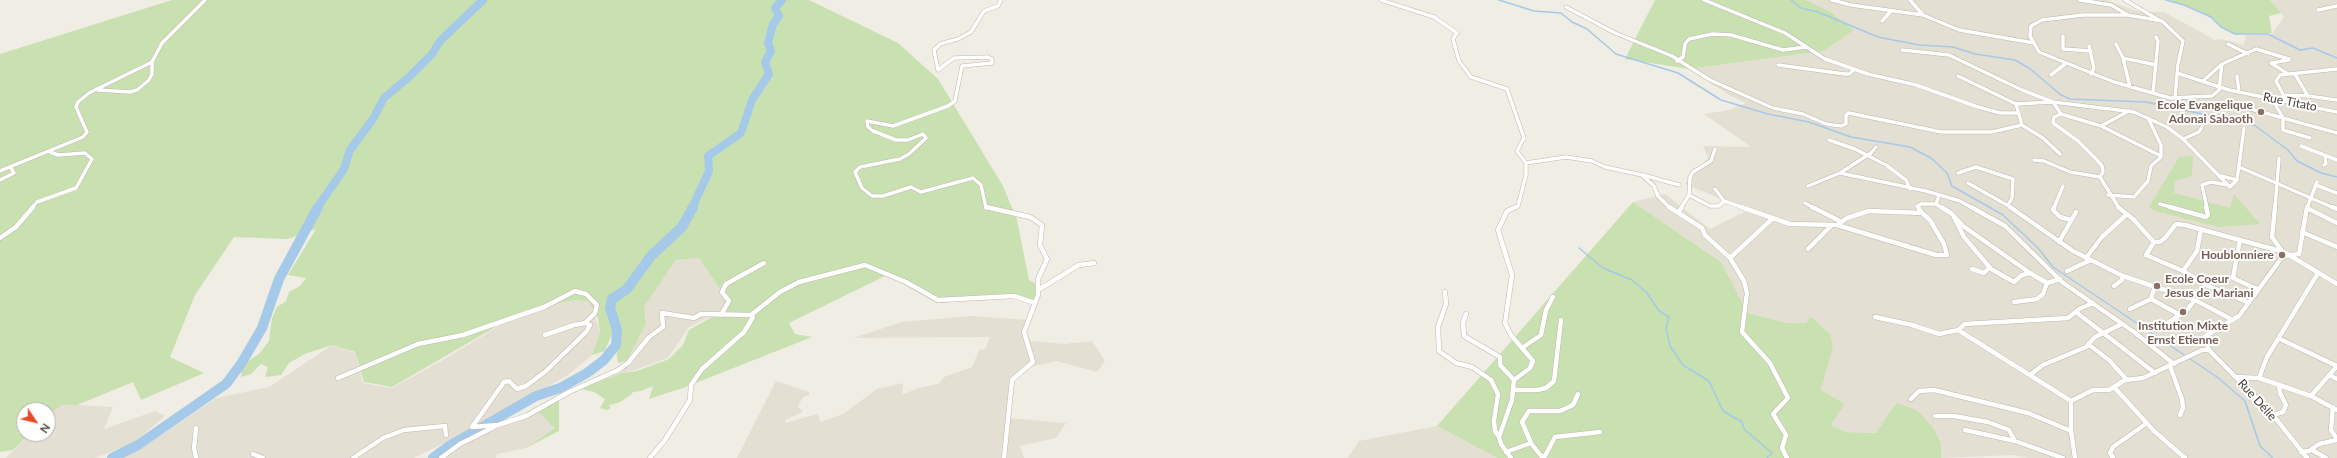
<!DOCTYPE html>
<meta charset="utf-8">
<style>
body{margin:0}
#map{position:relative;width:2337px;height:458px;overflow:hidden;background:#f0ede4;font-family:Lato,sans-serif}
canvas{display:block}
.north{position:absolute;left:16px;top:402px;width:40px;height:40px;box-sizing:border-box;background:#fff;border:1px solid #b3b1ae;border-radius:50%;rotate:125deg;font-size:11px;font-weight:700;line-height:16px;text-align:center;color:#423d35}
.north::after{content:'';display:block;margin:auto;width:14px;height:18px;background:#e54c26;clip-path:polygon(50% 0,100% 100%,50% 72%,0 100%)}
</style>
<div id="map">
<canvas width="2337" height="458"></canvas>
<div class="north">N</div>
</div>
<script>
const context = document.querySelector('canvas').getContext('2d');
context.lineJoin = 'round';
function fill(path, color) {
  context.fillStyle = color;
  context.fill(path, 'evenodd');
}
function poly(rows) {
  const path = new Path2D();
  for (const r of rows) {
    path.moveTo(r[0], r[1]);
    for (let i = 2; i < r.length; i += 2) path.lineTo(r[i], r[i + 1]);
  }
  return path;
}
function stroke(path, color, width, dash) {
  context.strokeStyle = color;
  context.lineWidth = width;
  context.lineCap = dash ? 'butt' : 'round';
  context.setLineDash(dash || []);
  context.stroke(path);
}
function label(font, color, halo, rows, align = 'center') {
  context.font = font + ' Lato,sans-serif';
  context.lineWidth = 4;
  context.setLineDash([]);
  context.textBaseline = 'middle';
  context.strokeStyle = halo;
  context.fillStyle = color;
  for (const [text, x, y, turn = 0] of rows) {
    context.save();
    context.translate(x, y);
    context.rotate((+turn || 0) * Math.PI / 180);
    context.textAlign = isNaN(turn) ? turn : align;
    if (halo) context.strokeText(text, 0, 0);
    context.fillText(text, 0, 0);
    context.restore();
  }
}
fill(poly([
 [1806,0,2107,0,2139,12,2164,12,2215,40,2222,39,2244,45,2246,35,2272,34,2284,17,2270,0,2337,0,2337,458,2028,458,2013,455,1941,458,1941,443,1890,411,1876,433,1846,432,1831,425,1845,404,1821,390,1833,348,1806,323,1787,323,1748,313,1721,262,1633,202,1665,194,1710,229,1748,210,1685,184,1708,158,1703,146,1751,147,1704,114,1730,110,1746,103,1729,95,1689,69,1824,51,1854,30,1829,11],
 [699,258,719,288,726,309,689,327,668,358,635,370,621,373,646,324,644,307,676,260],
 [576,300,590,302,600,332,592,355,568,375,480,425,414,458,119,458,142,448,216,398,269,387,332,345,355,353,363,383,392,388,443,360,525,310],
 [971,316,1030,320,1026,331,1031,341,1065,344,1092,341,1105,361,1097,372,1057,361,1020,369,1011,386,1008,418,1066,423,1056,438,1020,446,1024,458,737,458,776,381,809,392,809,395,803,397,798,406,803,412,785,420,786,423,817,414,821,422,843,414,877,389,903,383,902,395,918,388,938,384,944,377,972,367,979,350,985,349,990,337,853,338,902,322],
 [61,404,113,407,104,429,155,411,165,416,133,443,95,458,6,458,30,434,48,434,48,417],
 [536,409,554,427,526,448,497,454,496,458,446,458,461,446],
 [1437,426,1497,458,1348,458,1359,441]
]), '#e4dfd3');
fill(poly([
 [172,0,809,0,898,43,938,79,1003,186,1017,220,1029,280,1035,283,1038,300,1011,297,937,303,887,275,789,323,795,334,812,337,683,388,649,399,653,386,641,391,633,392,631,395,618,403,609,405,611,408,607,410,600,408,605,399,594,392,581,389,621,373,637,371,669,359,683,345,689,330,726,309,719,288,699,258,676,260,644,307,646,324,627,361,618,363,613,331,605,351,592,355,600,332,598,319,589,302,576,300,525,310,392,387,364,382,355,352,332,345,305,354,289,363,281,375,265,377,268,367,261,364,251,374,241,377,242,368,248,361,259,354,269,341,272,318,277,307,286,301,289,292,300,286,306,278,288,275,316,229,288,239,234,237,195,295,170,357,204,373,141,400,133,382,77,405,61,405,48,417,48,410,24,410,24,434,30,434,13,450,0,452,0,54],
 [1655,0,1806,0,1829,11,1854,30,1824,51,1689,69,1625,59],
 [2166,0,2270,0,2281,13,2269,16,2272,33,2235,34,2221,27,2214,19,2192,8],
 [2193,156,2192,176,2175,181,2174,193,2230,208,2234,194,2260,224,2218,227,2155,211,2149,207,2179,157],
 [1633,202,1721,262,1748,313,1787,323,1806,323,1811,317,1830,334,1833,348,1821,390,1845,404,1831,425,1846,432,1876,433,1890,411,1897,403,1918,411,1933,428,1941,443,1941,458,1497,458,1437,426],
 [559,398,559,431,526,448,554,428,536,409]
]), '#c9e1b0');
stroke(poly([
 [1499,0,1534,11,1561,13,1572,22,1587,29,1616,54,1678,73,1721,100,1768,114,1809,122,1851,137,1910,147,1931,158,1947,173,1952,186,2003,215,2038,248,2053,267,2217,377,2245,401,2260,446,2273,458],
 [1791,0,1801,8,1818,12,1878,37,1919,45,1953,47,1975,54,2015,60,2029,68,2061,95,2070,99,2146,102,2254,125,2288,150,2297,161,2321,173,2337,177],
 [2166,0,2184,5,2211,17,2221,27,2235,34,2268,34,2300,50,2313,48,2337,58],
 [1579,248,1603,268,1632,280,1647,293,1659,311,1669,317,1666,328,1670,346,1683,365,1709,381,1723,411,1742,422,1744,429,1772,453,1767,458]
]), '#a5c9e8', 1.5);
stroke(poly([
 [317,208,344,169,350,150,373,119,384,98,409,77,432,54,440,41,483,0],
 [692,208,709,171,708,156,741,133,752,100,769,74,765,62,771,51,768,43,773,24,779,16,775,8,782,0]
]), '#a5c9e8', 8);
stroke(poly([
 [112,458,138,445,226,384,241,364,262,328,279,279,318,207],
 [433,458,449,446,536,396,560,388,587,373,604,360,616,345,617,330,610,308,612,299,627,289,651,256,682,227,693,207]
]), '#a5c9e8', 10);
const streetFar1 = poly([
 [1381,0,1434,17,1457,33,1453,39,1459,61,1471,77,1507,89,1524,138,1517,151,1526,163,1526,175,1518,206,1514,208],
 [1704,0,1785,33,1825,59,1868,74,1916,85,1978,107,2000,113,2018,113],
 [1832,0,1851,5,1923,15,1959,30,2034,43],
 [1910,0,1923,15],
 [2080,0,2111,5,2128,15],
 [2125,0,2159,20],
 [1566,7,1615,33,1672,56,1710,80,1773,108,1803,114,1826,124,1841,126,1846,124,1846,115,1849,113,1941,132,1992,132,2022,125,2016,104],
 [2318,10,2337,6],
 [1882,21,1891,11],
 [2063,36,2063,49,2091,51],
 [2116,44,2123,58,2156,65],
 [2228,44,2248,54],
 [2089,46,2094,68,2091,74],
 [1902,50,1949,55,2022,90,2053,102,2134,112,2167,127,2183,139,2230,187,2237,180,2244,128],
 [2123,58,2130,87],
 [1677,61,1683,57,1685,44,1689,39,1712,34,1731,35,1783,50,1806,47],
 [1778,65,1845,74,1849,74,1855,69],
 [2177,73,2229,90,2337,112],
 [2288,74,2271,63,2289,60],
 [2295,74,2308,96,2337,100],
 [2051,75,2065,64],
 [1958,76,2016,104,2053,102],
 [2237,76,2239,92],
 [2203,81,2222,64],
 [98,90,130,92,137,90,149,80,152,74,152,62],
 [2153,93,2158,41,2156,37],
 [2283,95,2308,96],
 [2175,97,2178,64,2183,41,2162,21,2128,15,2083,15,2042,20,2031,26,2030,36,2039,52,2114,82,2170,98,2212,96,2219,90,2222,64,2256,49,2289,59],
 [2271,97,2283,118,2283,130,2310,138],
 [2286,100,2276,81,2280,75,2337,69],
 [2053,102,2061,114,2101,126,2161,156],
 [2240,106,2337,133],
 [2061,114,2054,117,2053,123,2078,141,2096,159,2102,166,2103,172,2100,177],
 [2022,125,2043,138,2060,154],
 [2101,126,2129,111],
 [2183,139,2199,132,2203,125],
 [1829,140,1855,149,1886,165,1906,180,1910,189],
 [2301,146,2337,160],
 [2034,160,2044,161,2070,172,2100,177],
 [1526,163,1566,157,1592,161,1605,167,1642,175,1654,186,1658,196,1670,208],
 [2324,165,2326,164,2325,156],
 [2239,167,2334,208],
 [0,171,83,137,87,132,76,107,78,102,89,93,152,62,162,43,205,0],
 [1840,173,1871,153,1876,147],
 [1958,173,1976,167,2013,179,2012,198,2008,205],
 [1643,175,1679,185],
 [2221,176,2237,180],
 [2100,177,2119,208],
 [0,180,14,173,11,168],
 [1968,183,2012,208],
 [2316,185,2337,193],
 [1808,186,1840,173,1926,191,1960,201,1972,208],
 [1715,189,1724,201,1744,208],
 [1689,195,1710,206,1719,206,1724,201],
 [1939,195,1936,204,1942,208],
 [2108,195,2134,197,2148,181,2151,166,2161,157,2161,145,2148,118],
 [1805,203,1814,208],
 [2160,204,2174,208],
 [32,208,37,202,76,188,92,159,85,153,58,155,50,152],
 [986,208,981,185,973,178,921,192,911,187,883,196,872,196,862,188,855,172,860,167,900,159,909,154,926,138,923,134,908,140,896,140,873,131,868,127,867,121,893,126,948,106,955,101,962,66,992,63,992,59,988,57,954,58,938,70,934,50,940,44,958,39,971,32,984,11,998,6,1001,0],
 [1681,208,1689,195,1690,177,1693,172,1711,161,1715,149],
 [1918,208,1917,206,1921,204,1936,204],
 [2054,208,2063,186],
 [2207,208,2202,185,2211,182,2228,185],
 [2275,208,2279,158],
 [2307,208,2317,182]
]);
const street = poly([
 [986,207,1030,217,1042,225,1040,245,1047,259,1038,279,1038,295,1024,332,1033,362,1012,380,1004,458],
 [1669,207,1702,228,1705,235,1730,258,1744,281,1747,293,1742,332,1770,363,1788,398,1773,414,1786,435,1782,448,1787,458],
 [1741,207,1790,224,1837,225,1847,218,1869,211,1922,213,1918,207],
 [1812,207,1842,222],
 [1941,207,1952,214,1963,226,2030,273,2047,283,2060,279],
 [1971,207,2005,226,2062,282,2134,332,2174,364],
 [2010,207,2073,251,2123,276,2195,300,2231,319],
 [2054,207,2053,210,2060,217,2071,220],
 [2118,207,2133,219,2154,242,2146,255,2183,271],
 [2170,207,2206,217,2208,215,2206,207],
 [2275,207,2272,237,2282,251],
 [2332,207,2337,209],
 [2307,208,2337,223],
 [1678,213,1682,207],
 [1954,217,1964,237,1991,269,2014,282,2022,275,2030,273],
 [1837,225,1936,255,1947,255,1944,244,1930,220,1922,213],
 [2201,229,2197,251,2183,271,2206,285,2247,302],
 [2302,232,2337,247],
 [0,238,16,227,33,207],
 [2240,240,2233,278,2257,289],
 [2059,242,2076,212],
 [2154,242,2160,242,2165,238,2176,224,2185,225,2284,252,2337,284],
 [1808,249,1832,225],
 [1730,258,1772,219],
 [2086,258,2102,237,2127,214],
 [1972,269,1984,273,1989,268],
 [2067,271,2091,260],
 [2114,286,2122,280,2123,276],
 [1038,290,1079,265,1094,263],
 [1445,292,1446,304,1438,327,1439,351,1456,363,1472,367,1491,380,1498,394,1494,421,1495,431,1499,437],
 [2151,299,2180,315],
 [2014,302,2037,299,2043,294,2047,283],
 [2130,309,2151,299,2155,286],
 [2076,312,2155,373],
 [1466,314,1463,323,1464,336,1500,357,1500,365,1514,380],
 [721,315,729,301,722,292,726,284,764,263],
 [751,315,780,292,799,282,865,265,906,282,938,300,1014,296,1035,303],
 [1875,317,1912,325,1939,334,1958,330,1965,324,2068,318,2079,309,2093,303],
 [2160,328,2186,311,2195,300],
 [1958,330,2071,401],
 [2280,339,2337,366],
 [2088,344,2109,360,2127,380],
 [1522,348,1541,335,1546,310,1553,297],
 [2209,350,2204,337,2239,316,2283,256,2299,254,2307,207],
 [2170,366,2182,399,2183,408,2180,415],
 [2030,375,2043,365,2086,347,2095,337,2122,324],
 [2329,375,2337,379],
 [2236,377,2259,378,2267,357,2318,273],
 [338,378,418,344,463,335,544,307,575,291,586,294,597,305,595,313,585,323],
 [2259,378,2311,396,2337,410],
 [2114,387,2154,431,2185,458],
 [1513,390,1537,390,1546,388,1554,381,1561,320],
 [2311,396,2337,366],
 [1911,399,1919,391,1934,390,2028,413,2071,431],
 [2071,401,2093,390,2109,390,2125,380,2143,378,2202,350,2209,350,2273,415,2307,458],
 [2071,401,2071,431,2075,458],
 [2333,407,2331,430,2337,439],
 [2273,415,2283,412,2286,405,2280,393,2279,385],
 [1935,416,1954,416,1988,422,2009,430,2015,441],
 [472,427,498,425,526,416,569,392,618,370,628,363,649,337,663,327,662,313,694,318,701,314,751,315],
 [472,427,504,382,509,381,517,389,526,386,546,371,586,332,590,325,585,323,574,325,545,335],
 [196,428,194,448,196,458],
 [1965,430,2015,441,2063,458],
 [1531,443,1541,456,1545,456,1555,437,1600,432],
 [2312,450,2326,458],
 [1506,452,1531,443,1522,422,1529,411,1560,411,1573,405,1578,394],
 [2301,452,2309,451,2319,444,2337,440],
 [253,454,263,458],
 [353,458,383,438,404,430,445,426,446,435],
 [441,458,460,444,496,426],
 [650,458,665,440,690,400,691,385,702,369,744,332,753,317,751,315],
 [1511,458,1501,444,1499,437,1512,400,1514,380,1530,368,1533,361,1511,335,1505,323,1512,275,1498,230,1507,211,1516,207],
 [2113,458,2110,453,2113,447,2147,423]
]);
stroke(streetFar1, '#beb8ab', 4.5);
stroke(street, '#beb8ab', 5.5);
stroke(streetFar1, '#fff', 3.5);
stroke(street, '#fff', 4.5);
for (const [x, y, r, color] of [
 [2261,112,4,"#8d6e63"],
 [2282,255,4,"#8d6e63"],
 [2157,286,4,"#8d6e63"],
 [2183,312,4,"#8d6e63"]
]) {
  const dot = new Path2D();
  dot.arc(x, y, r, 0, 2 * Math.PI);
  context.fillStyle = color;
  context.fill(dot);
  stroke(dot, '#fff', 1.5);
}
label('12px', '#423d35', '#fff', [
 ["Rue Titato",2290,102,11],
 ["Rue Délie",2257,400,48]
]);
label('bold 12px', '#785e54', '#fff', [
 ["Ecole Evangelique",2253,105],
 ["Adonai Sabaoth",2253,119],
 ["Houblonniere",2274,255],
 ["Ecole Coeur",2165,279,"left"],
 ["Jesus de Mariani",2165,293,"left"],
 ["Institution Mixte",2183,326,"center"],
 ["Ernst Etienne",2183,340,"center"]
], 'right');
</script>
